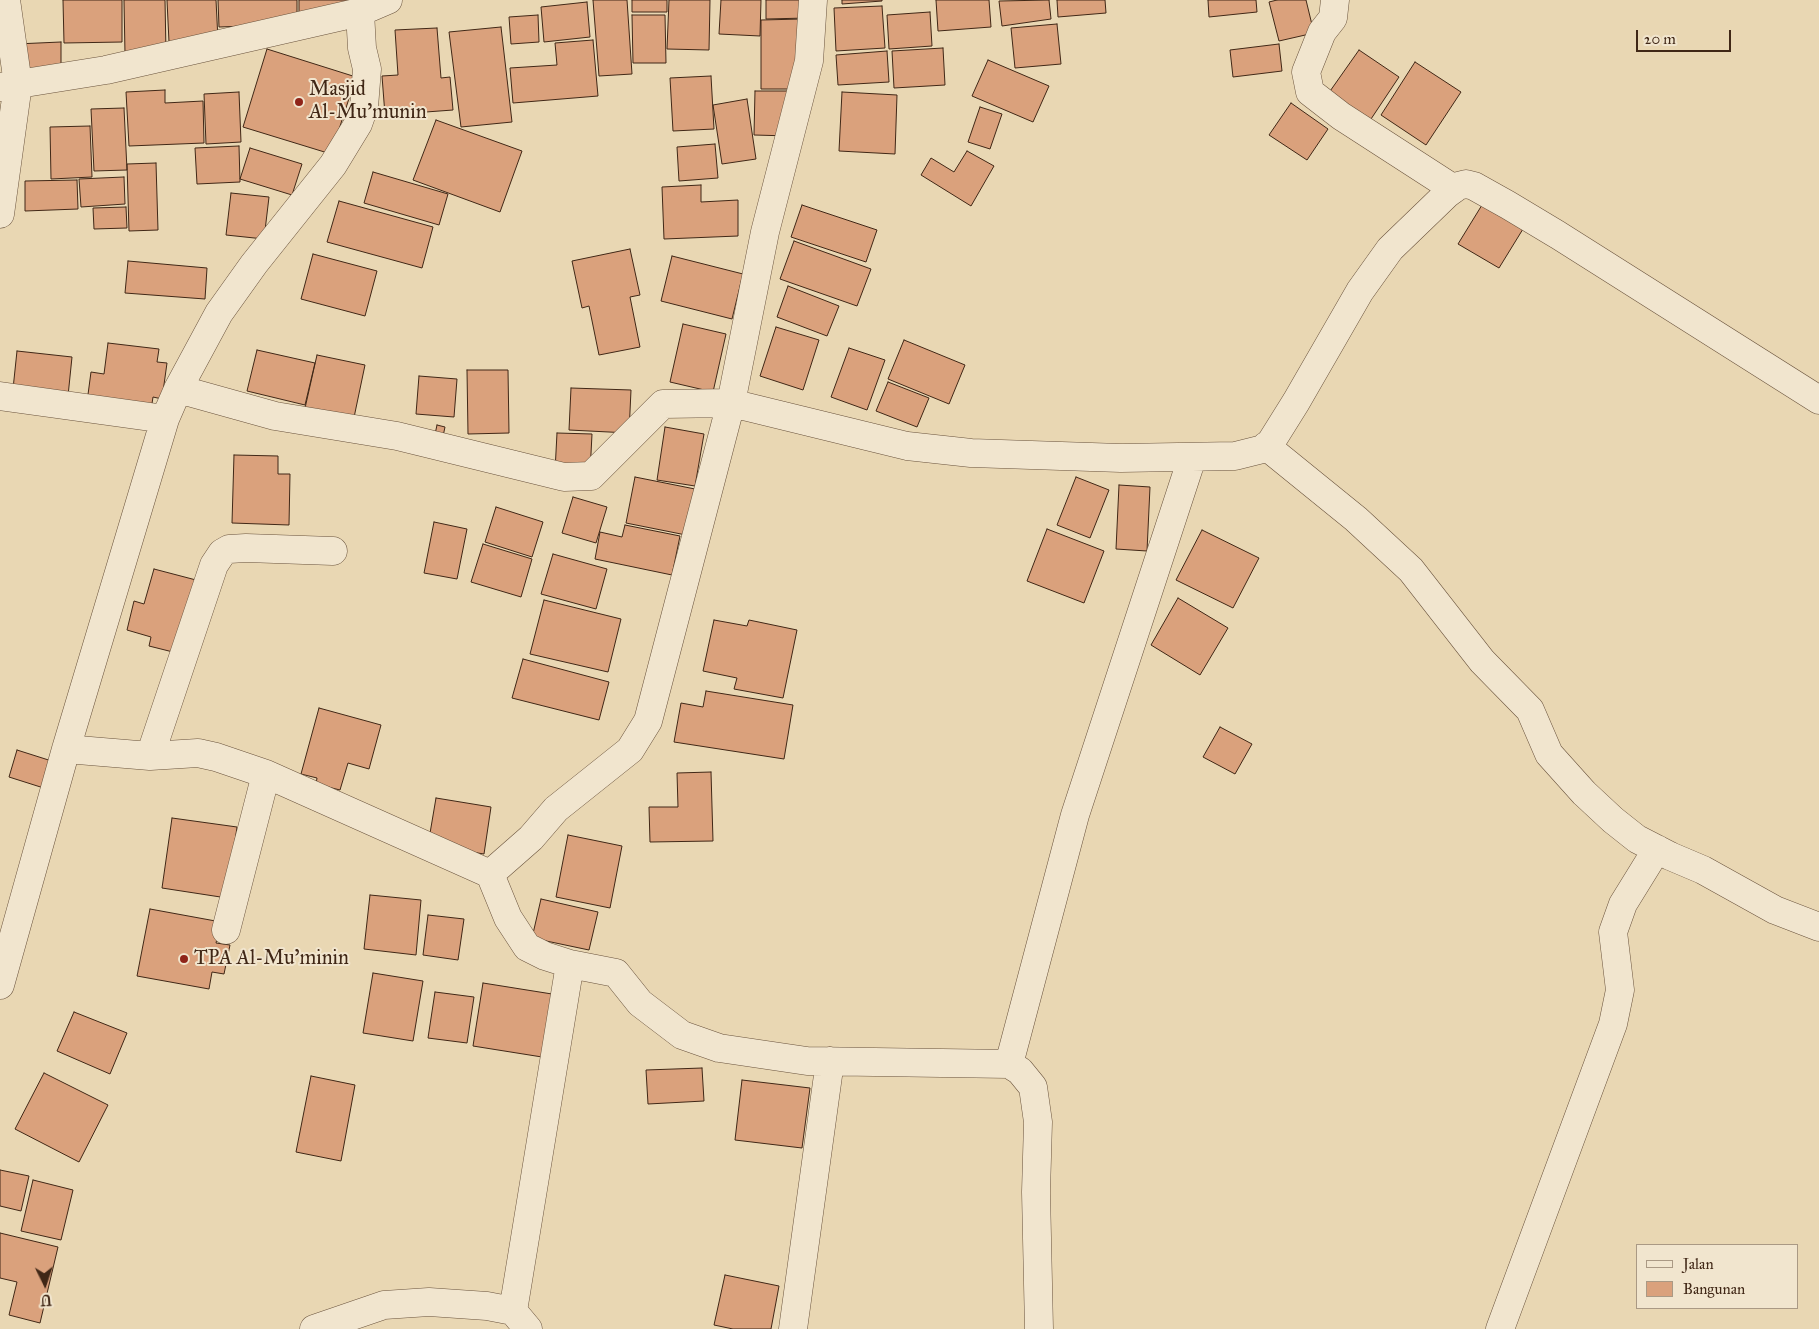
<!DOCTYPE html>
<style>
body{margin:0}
#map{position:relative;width:1819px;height:1329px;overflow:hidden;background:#e9d7b3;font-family:"IM FELL Great Primer",serif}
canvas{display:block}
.legend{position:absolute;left:1636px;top:1244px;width:162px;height:65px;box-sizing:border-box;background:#f1e5ce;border:1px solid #aa9984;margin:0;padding:6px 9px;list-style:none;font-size:15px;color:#402716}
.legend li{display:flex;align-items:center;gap:10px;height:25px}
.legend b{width:25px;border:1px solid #aa9984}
.north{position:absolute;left:20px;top:1259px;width:50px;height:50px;-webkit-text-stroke:4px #f1e5ce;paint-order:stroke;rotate:176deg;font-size:14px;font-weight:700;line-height:20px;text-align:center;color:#402716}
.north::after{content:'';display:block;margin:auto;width:18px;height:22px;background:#402716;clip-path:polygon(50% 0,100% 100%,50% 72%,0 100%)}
.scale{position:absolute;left:1636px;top:30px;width:95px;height:22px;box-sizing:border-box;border:2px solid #402716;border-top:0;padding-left:6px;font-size:15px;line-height:18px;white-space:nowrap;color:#402716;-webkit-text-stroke:4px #f1e5ce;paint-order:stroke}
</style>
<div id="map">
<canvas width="1819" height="1329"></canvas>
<ul class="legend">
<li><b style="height:6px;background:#f1e5ce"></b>Jalan</li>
<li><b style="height:14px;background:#daa17c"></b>Bangunan</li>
</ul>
<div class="north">U</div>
<div class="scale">20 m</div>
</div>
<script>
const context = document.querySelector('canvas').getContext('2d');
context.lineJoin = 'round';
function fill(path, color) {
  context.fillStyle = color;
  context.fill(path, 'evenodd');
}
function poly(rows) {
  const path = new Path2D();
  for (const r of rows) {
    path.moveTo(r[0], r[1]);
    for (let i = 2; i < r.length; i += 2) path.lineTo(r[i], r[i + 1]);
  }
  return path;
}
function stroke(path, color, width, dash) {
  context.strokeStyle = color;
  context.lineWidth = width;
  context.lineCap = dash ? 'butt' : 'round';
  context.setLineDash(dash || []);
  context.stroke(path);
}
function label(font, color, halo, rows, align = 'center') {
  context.font = font + ' "IM FELL Great Primer",serif';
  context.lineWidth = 4;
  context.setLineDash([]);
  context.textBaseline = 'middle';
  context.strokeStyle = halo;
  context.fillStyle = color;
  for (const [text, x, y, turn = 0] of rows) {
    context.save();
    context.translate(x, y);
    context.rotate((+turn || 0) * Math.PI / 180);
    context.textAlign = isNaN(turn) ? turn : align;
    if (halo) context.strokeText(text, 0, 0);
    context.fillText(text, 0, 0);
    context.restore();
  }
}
const building = poly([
 [63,0,122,0,122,42,64,43,63,0],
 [124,0,165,0,166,53,125,54,124,0],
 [167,0,216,0,218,40,169,42,167,0],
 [218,0,297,0,297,24,219,27,218,0],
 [299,0,354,0,299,13,299,0],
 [593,0,627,0,632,74,599,76,593,0],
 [632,0,667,0,667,12,632,12,632,0],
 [669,0,710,0,709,50,667,49,669,0],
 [721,0,761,0,760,36,719,34,721,0],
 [766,0,807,0,807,18,766,19,766,0],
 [842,0,882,0,882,1,842,4,842,0],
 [936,0,989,0,991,27,938,31,936,0],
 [1049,0,1051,19,1002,26,999,1,1049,0],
 [1057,0,1105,0,1106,13,1058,17,1057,0],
 [1208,0,1256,0,1257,12,1209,17,1208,0],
 [1277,0,1306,0,1314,33,1279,41,1269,2,1277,0],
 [587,2,590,37,544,42,541,7,587,2],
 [882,6,885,48,836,51,834,8,882,6],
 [930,12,932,46,889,49,887,15,930,12],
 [538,15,539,42,511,44,509,17,538,15],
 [632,15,665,15,666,63,633,63,632,15],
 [802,19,802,89,761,89,761,20,802,19],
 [1057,24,1061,64,1015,68,1011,28,1057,24],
 [501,27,512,122,461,127,449,32,501,27],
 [437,28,441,78,450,77,453,110,385,115,382,76,398,75,395,30,437,28],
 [593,40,598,96,513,103,510,68,557,65,555,43,593,40],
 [61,42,61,72,20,74,16,44,61,42],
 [1279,44,1282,71,1233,77,1230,50,1279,44],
 [943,48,945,85,894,88,892,51,943,48],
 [267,49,356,77,331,154,243,127,267,49],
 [1359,50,1399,77,1369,122,1328,94,1359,50],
 [887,51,889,82,838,85,836,55,887,51],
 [988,60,1049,86,1033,122,972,96,988,60],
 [1415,62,1461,92,1426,145,1381,115,1415,62],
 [711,76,714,129,673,131,670,78,711,76],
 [165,90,165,103,203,101,204,143,129,146,126,92,165,90],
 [755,91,790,91,790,136,754,135,755,91],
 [239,92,241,142,206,144,204,94,239,92],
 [842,92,897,95,895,154,839,151,842,92],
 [747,99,756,159,722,164,713,105,747,99],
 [1291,103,1328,129,1307,160,1269,135,1291,103],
 [980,107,1002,114,990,149,968,142,980,107],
 [124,108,127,170,94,171,91,109,124,108],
 [436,120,522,151,500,212,413,180,436,120],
 [90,126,92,177,51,179,50,127,90,126],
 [715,144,718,178,679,181,677,147,715,144],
 [239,146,240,182,197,184,195,148,239,146],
 [250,148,302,164,292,195,240,179,250,148],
 [967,151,994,166,971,206,921,175,931,158,954,172,967,151],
 [156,163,158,230,129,231,127,164,156,163],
 [373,172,448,194,439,225,364,203,373,172],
 [124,177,125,204,81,207,79,179,124,177],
 [77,180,78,209,25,211,25,181,77,180],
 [701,185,701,202,738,200,738,236,664,239,662,187,701,185],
 [231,193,269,197,264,239,226,235,231,193],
 [339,201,433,227,422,268,327,242,339,201],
 [802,205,877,230,866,262,791,237,802,205],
 [1482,205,1523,229,1499,268,1458,244,1482,205],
 [126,207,127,228,94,229,93,208,126,207],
 [794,241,871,269,857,306,780,279,794,241],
 [630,249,640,295,630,297,640,347,599,355,589,306,582,308,572,261,630,249],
 [313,254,377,271,365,316,301,299,313,254],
 [672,256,743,274,732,319,661,301,672,256],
 [128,261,207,268,205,299,125,293,128,261],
 [788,286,839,306,827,336,777,317,788,286],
 [683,324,726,334,713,392,670,382,683,324],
 [776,327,819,340,803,390,760,376,776,327],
 [904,340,965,365,949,404,888,379,904,340],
 [108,343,159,349,157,362,167,363,162,399,153,397,151,410,87,402,91,372,104,374,108,343],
 [849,348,885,360,867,410,831,397,849,348],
 [257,350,315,363,305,405,247,391,257,350],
 [17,351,72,357,68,396,13,389,17,351],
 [317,355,365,365,352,427,303,417,317,355],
 [467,370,508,370,509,433,468,434,467,370],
 [419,376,457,379,454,417,416,414,419,376],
 [888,382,929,398,917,427,876,411,888,382],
 [571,388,631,390,629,433,569,430,571,388],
 [437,425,445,427,442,441,434,439,437,425],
 [665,427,704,434,695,486,657,480,665,427],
 [557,433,592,434,590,473,555,471,557,433],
 [234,455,278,456,278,474,290,474,289,525,232,523,234,455],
 [635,477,695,489,686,535,626,523,635,477],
 [1076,477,1109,490,1090,538,1057,525,1076,477],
 [1119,485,1150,487,1147,551,1116,549,1119,485],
 [573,497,607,507,596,543,562,533,573,497],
 [496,507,543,522,532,557,485,542,496,507],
 [434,522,467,529,457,579,424,573,434,522],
 [625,525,680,536,672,575,595,559,600,532,622,537,625,525],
 [1047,529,1104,551,1084,603,1027,581,1047,529],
 [1202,530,1259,558,1233,608,1176,580,1202,530],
 [483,544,532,559,521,597,471,582,483,544],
 [553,554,607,569,596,609,541,594,553,554],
 [154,569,196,580,177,653,149,646,151,637,127,630,134,601,144,604,154,569],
 [1178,598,1228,628,1200,675,1151,645,1178,598],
 [544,600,621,619,608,672,530,654,544,600],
 [714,620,747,626,749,620,797,630,783,698,734,689,737,678,703,671,714,620],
 [523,659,609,682,599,720,512,698,523,659],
 [706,691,793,705,784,759,674,742,681,703,703,707,706,691],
 [319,708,381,725,369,769,348,763,340,790,316,784,317,778,301,774,319,708],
 [1220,727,1252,744,1235,774,1203,757,1220,727],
 [17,750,58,763,50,790,9,777,17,750],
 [711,772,713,841,650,842,649,807,678,807,677,773,711,772],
 [436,798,491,807,484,854,428,845,436,798],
 [172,818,237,827,227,898,162,888,172,818],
 [568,835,622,846,610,908,556,897,568,835],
 [370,895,421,900,416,955,364,949,370,895],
 [541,899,598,912,589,950,532,938,541,899],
 [150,909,221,922,216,943,230,945,224,974,212,972,209,989,137,976,150,909],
 [428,915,464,919,458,960,423,955,428,915],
 [373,973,423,981,413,1041,363,1033,373,973],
 [483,983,552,994,542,1057,473,1046,483,983],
 [435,992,474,997,467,1043,428,1038,435,992],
 [74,1012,127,1033,110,1074,57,1051,74,1012],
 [702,1068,704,1101,648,1104,646,1070,702,1068],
 [44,1073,108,1105,79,1162,15,1129,44,1073],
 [311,1076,355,1085,341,1161,296,1152,311,1076],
 [742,1080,810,1088,802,1148,735,1140,742,1080],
 [0,1170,29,1176,21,1211,0,1206,0,1170],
 [33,1180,73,1190,61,1240,21,1231,33,1180],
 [0,1233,58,1247,40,1323,9,1315,17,1282,0,1278,0,1233],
 [725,1275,779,1286,771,1329,733,1329,714,1325,725,1275]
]);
fill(building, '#daa17c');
stroke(building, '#402716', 1);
const minor = poly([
 [1335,0,1333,18,1322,32,1306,72,1310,92,1341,116,1454,189],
 [0,87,106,70,360,12,388,0],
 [0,214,18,84,6,0],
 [178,389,275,416,397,436,564,477,591,476,663,404,731,403,907,446,971,453,1121,458,1235,456,1263,449,1271,442,1296,402,1360,291,1390,249,1447,194,1458,186,1466,184,1474,186,1508,205,1558,235,1819,400],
 [0,396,165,419],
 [1266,446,1356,519,1411,570,1482,661,1530,710,1549,754,1584,793,1613,820,1637,839,1670,856,1703,870,1775,910,1819,927],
 [66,749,150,756,198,753,216,757,266,774,490,874,508,918,527,947,545,956,570,964,616,973,640,1003,682,1035,719,1048,807,1061,1009,1064,1020,1071,1033,1087,1038,1122,1036,1192,1039,1329],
 [150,756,214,565,222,553,229,549,246,548,333,551],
 [490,874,531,838,556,809,630,750,648,721,731,403,765,232,809,61,813,0],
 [226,930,266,774],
 [0,985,66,749,165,419,178,389,219,313,254,264,333,165,358,124,364,107,367,69,362,48,360,12],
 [1009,1064,1075,815,1192,458],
 [513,1311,570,964],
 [314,1329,384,1305,429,1302,487,1306,513,1311,528,1329],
 [793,1329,830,1061],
 [1500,1329,1613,1024,1620,990,1613,932,1623,904,1657,849]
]);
stroke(minor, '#6a533d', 29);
stroke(minor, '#f1e5ce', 28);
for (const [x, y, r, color] of [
 [299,102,5,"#8f2418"],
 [184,959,5,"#8f2418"]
]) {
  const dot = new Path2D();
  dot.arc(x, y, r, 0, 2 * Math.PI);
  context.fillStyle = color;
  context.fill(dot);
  stroke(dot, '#f1e5ce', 2);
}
label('20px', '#402716', '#f1e5ce', [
 ["Masjid",309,90],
 ["Al-Mu'munin",309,113],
 ["TPA Al-Mu'minin",194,959]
], 'left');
</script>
